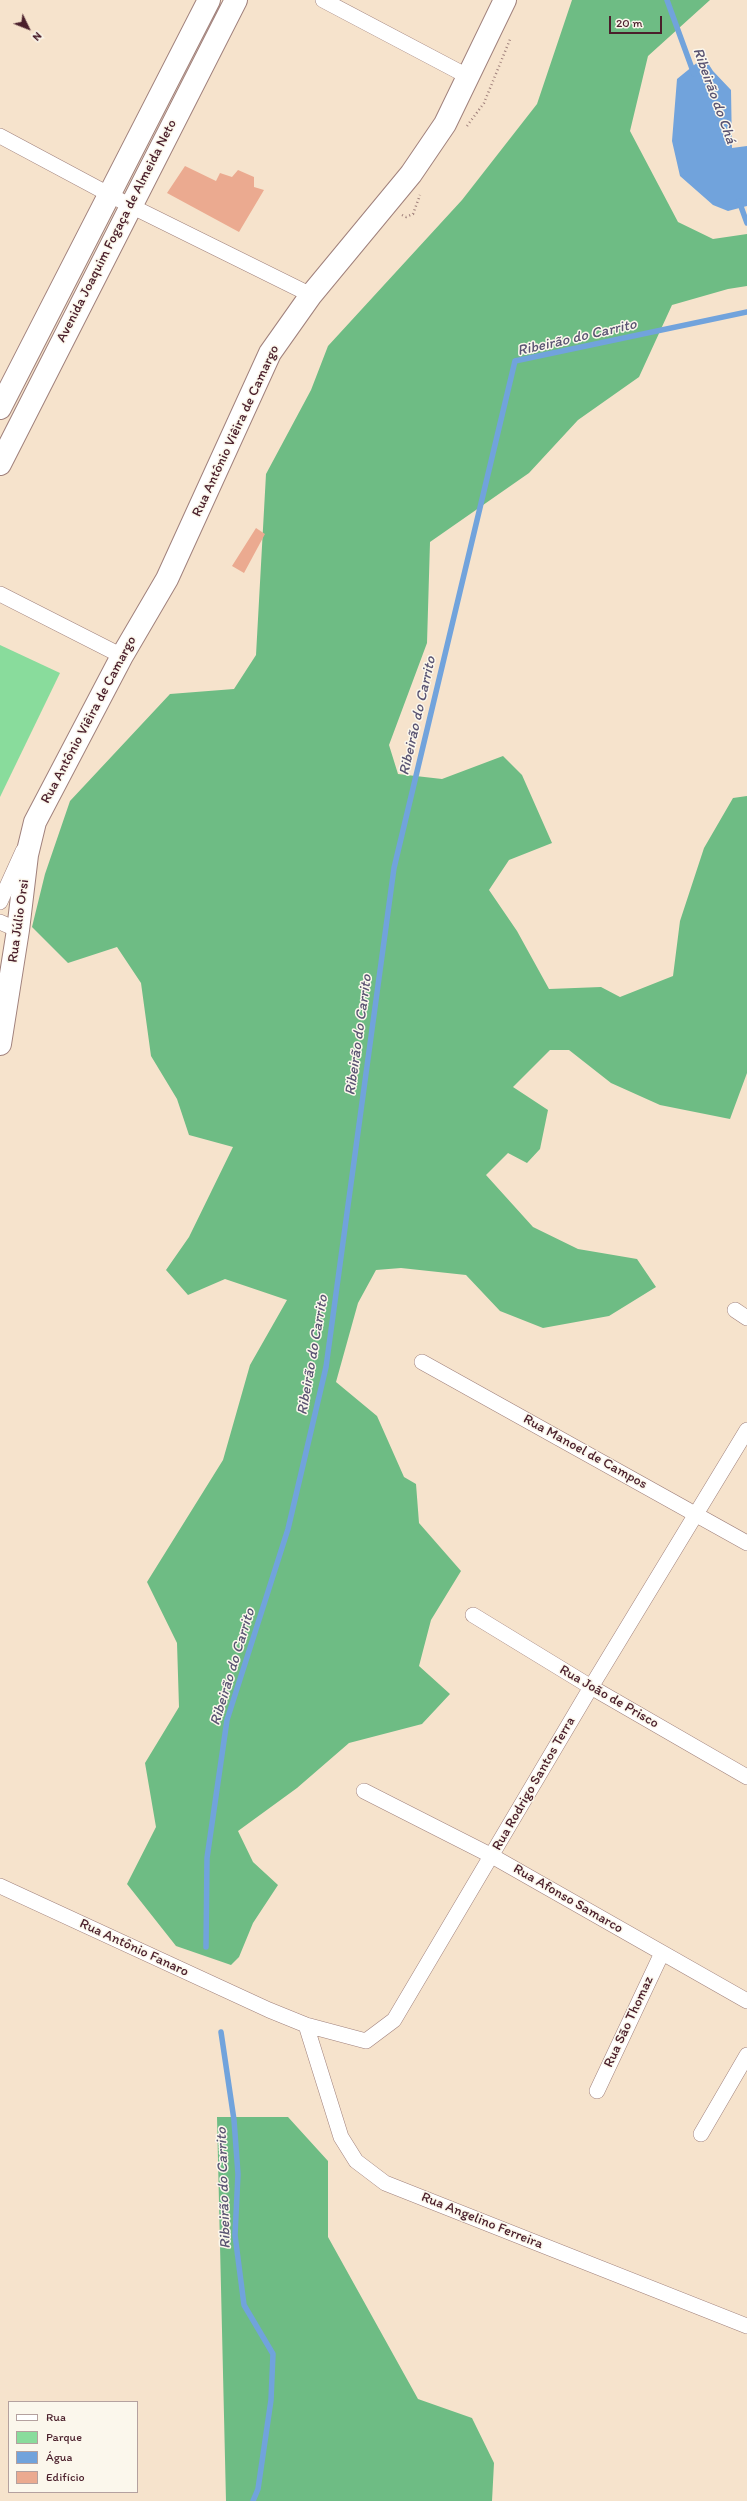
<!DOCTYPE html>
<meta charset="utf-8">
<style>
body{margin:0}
#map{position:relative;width:747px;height:2501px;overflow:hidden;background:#f6e3cc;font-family:Itim,sans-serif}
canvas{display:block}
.legend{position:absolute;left:8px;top:2401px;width:130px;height:92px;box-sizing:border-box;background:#fbf7ec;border:1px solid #b4a19f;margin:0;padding:5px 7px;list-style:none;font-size:12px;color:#4a1f2b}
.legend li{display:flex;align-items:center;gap:8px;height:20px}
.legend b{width:20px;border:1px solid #b4a19f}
.north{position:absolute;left:8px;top:8px;width:40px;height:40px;-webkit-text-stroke:3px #fbf7ec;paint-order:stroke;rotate:133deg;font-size:11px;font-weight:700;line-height:16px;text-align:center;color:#4a1f2b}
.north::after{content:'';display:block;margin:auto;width:14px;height:18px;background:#4a1f2b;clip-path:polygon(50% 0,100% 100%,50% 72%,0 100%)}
.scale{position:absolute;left:609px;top:16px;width:53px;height:18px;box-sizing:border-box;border:2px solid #4a1f2b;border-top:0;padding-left:5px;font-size:12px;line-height:14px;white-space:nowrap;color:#4a1f2b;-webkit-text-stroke:3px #fbf7ec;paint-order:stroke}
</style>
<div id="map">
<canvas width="747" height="2501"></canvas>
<ul class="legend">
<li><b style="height:5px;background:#fff"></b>Rua</li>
<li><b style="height:11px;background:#89dc9c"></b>Parque</li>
<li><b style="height:11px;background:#71a3dc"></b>Água</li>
<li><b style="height:11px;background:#ebaa90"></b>Edifício</li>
</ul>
<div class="north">N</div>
<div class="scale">20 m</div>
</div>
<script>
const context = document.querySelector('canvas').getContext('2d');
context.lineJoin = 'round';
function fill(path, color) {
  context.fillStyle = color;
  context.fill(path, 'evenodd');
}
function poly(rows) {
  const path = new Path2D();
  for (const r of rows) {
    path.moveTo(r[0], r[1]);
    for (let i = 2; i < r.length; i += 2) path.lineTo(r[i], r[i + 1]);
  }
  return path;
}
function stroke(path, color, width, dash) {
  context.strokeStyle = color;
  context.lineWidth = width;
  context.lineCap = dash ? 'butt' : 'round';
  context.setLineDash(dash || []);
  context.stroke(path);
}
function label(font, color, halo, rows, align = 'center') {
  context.font = font + ' Itim,sans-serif';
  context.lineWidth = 3;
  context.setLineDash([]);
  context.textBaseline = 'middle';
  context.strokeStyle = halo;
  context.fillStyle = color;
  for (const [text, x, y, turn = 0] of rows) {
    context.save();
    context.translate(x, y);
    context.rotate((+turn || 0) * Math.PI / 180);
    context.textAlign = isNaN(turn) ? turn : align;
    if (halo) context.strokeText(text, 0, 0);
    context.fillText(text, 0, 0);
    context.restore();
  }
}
fill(poly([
 [0,645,60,673,0,797]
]), '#89dc9c');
fill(poly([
 [572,0,710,0,648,56,630,131,678,222,713,239,747,234,747,286,728,289,672,305,639,377,578,420,529,473,430,542,427,643,389,745,398,774,442,779,503,756,522,775,552,843,509,860,489,890,517,931,549,989,601,987,620,997,673,976,680,921,704,848,733,798,747,796,747,1073,730,1119,660,1105,611,1083,569,1050,550,1050,513,1087,548,1110,540,1149,527,1163,508,1153,486,1175,533,1227,578,1249,637,1259,656,1287,609,1316,543,1328,500,1311,466,1275,401,1268,376,1270,358,1303,336,1382,377,1416,404,1477,416,1484,419,1523,461,1571,431,1620,419,1666,450,1694,422,1724,349,1743,297,1788,238,1831,253,1862,278,1885,253,1923,239,1957,231,1965,176,1946,127,1884,156,1827,145,1763,179,1707,177,1643,147,1582,223,1460,250,1365,287,1300,225,1279,188,1295,166,1270,189,1237,233,1147,189,1135,177,1099,151,1056,141,983,117,947,68,963,32,927,45,874,70,801,170,694,234,689,256,655,266,474,311,390,328,346,462,200,537,104],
 [217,2117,288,2117,328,2161,328,2237,418,2399,472,2418,494,2463,492,2501,226,2501]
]), '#6ebc84');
fill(poly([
 [704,57,713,71,731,90,732,148,747,146,747,206,728,211,713,205,680,176,672,141,677,79]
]), '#71a3dc');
stroke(poly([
 [667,0,694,74],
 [739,201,747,223],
 [206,1947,207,1858,227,1720,288,1529,326,1367,394,868,515,361,747,312],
 [221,2032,234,2120,238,2174,235,2235,244,2305,273,2354,271,2400,258,2489,253,2501]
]), '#71a3dc', 5.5);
fill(poly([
 [185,166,216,181,220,173,232,177,238,170,254,177,254,187,264,190,239,232,167,193],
 [256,528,265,534,244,573,232,566]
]), '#ebaa90');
const street = poly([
 [323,0,469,77],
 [0,136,129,205,311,295],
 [0,594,122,656],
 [0,902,23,851],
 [0,922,18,930],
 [735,1310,747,1318],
 [422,1362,747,1543],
 [473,1615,591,1687,747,1777],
 [364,1791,492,1856,747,2001],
 [0,1886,269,2010,306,2025,366,2041,394,2020,591,1687,747,1430],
 [306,2025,341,2137,356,2161,385,2183,747,2326],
 [597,2091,662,1953],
 [701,2134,747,2055]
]);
const secondary = poly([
 [0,408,209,0],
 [0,464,236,0],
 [0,1044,18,930,27,855,35,822,122,656,167,579,270,353,311,295,411,174,445,124,505,0]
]);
stroke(street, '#a0817c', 16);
stroke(secondary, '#a0817c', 24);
stroke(poly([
 [467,126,484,103,511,37],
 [402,215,406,217,413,214,420,195]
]), '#a0817c', 2.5, [1, 3]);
stroke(street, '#fff', 15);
stroke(secondary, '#fff', 22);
label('14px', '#4a1f2b', '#fbf7ec', [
 ["Avenida Joaquim Fogaça de Almeida Neto",117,231,-63],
 ["Rua Antônio Viêira de Camargo",236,431,-65],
 ["Rua Antônio Viêira de Camargo",89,720,-62],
 ["Rua Júlio Orsi",19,921,-82],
 ["Rua Manoel de Campos",585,1452,29],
 ["Rua João de Prisco",609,1697,30],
 ["Rua Rodrigo Santos Terra",534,1784,-60],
 ["Rua Afonso Samarco",568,1899,30],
 ["Rua Antônio Fanaro",134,1948,25],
 ["Rua São Thomaz",629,2022,-65],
 ["Rua Angelino Ferreira",482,2221,22]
]);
label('italic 15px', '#5a5472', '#fbf7ec', [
 ["Ribeirão do Chá",714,96,70],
 ["Ribeirão do Carrito",577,338,-13],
 ["Ribeirão do Carrito",418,716,-77],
 ["Ribeirão do Carrito",359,1035,-82],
 ["Ribeirão do Carrito",313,1355,-80],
 ["Ribeirão do Carrito",233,1667,-73],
 ["Ribeirão do Carrito",224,2188,-92]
]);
</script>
